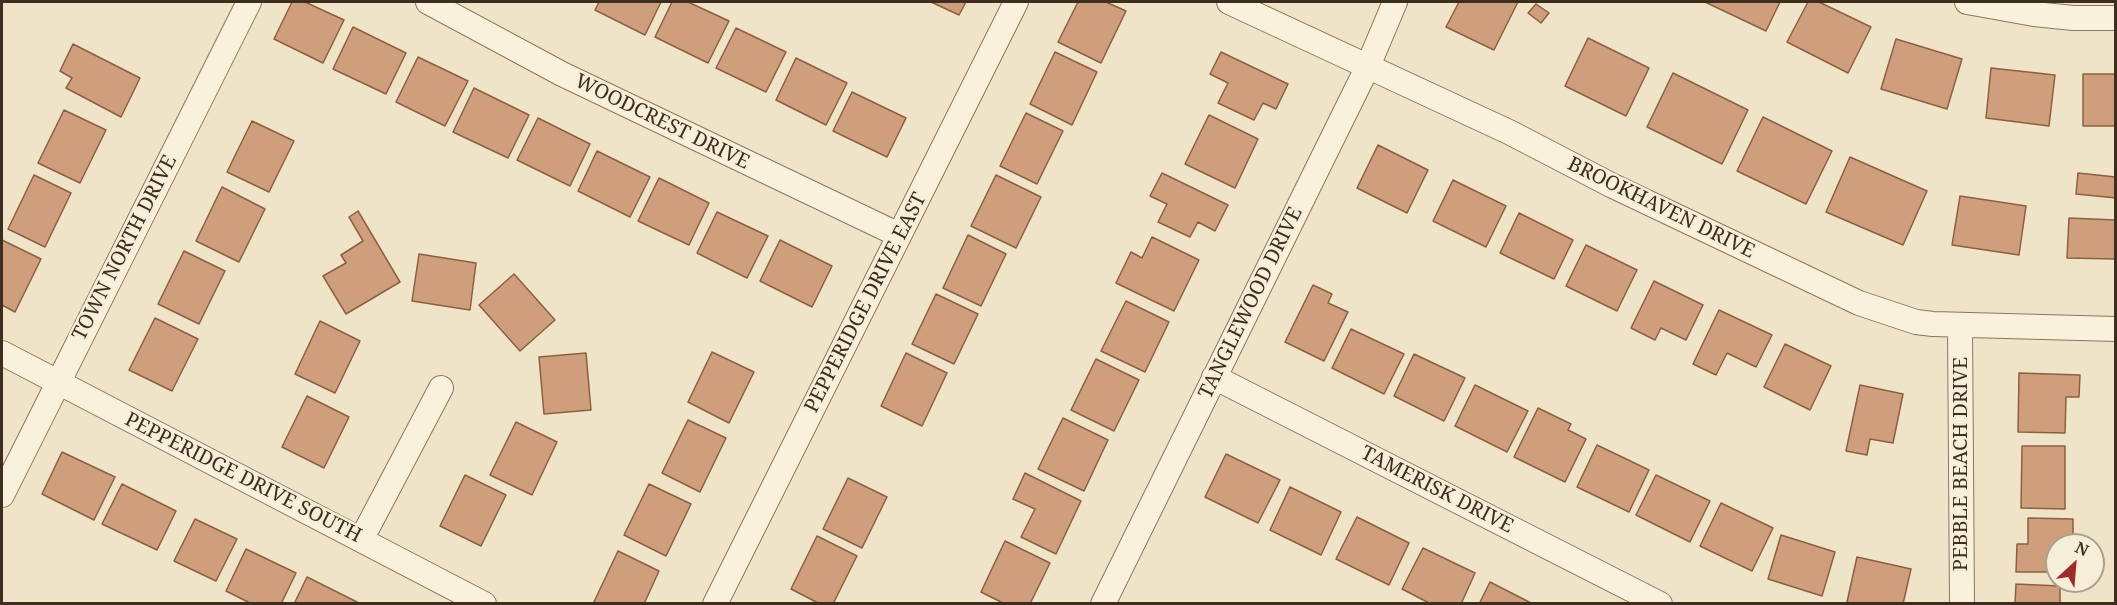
<!DOCTYPE html>
<style>
body{margin:0}
#map{position:relative;width:2117px;height:605px;overflow:hidden;background:#f0e4c8;font-family:"Noto Serif",serif}
canvas{display:block}
.frame{position:absolute;inset:0;border:3px solid #3d2e20;pointer-events:none}
.north{position:absolute;left:2045px;top:533px;width:60px;height:60px;box-sizing:border-box;background:#f7eed8;border:2px solid #ada18e;border-radius:50%;rotate:26deg;font-size:16px;font-weight:700;line-height:24px;text-align:center;color:#3d2e20}
.north::after{content:'';display:block;margin:auto;width:21px;height:27px;background:#9e2a2b;clip-path:polygon(50% 0,100% 100%,50% 72%,0 100%)}
</style>
<div id="map">
<canvas width="2117" height="605"></canvas>
<div class="frame"></div>
<div class="north">N</div>
</div>
<script>
const context = document.querySelector('canvas').getContext('2d');
context.lineJoin = 'round';
function fill(path, color) {
  context.fillStyle = color;
  context.fill(path, 'evenodd');
}
function poly(rows) {
  const path = new Path2D();
  for (const r of rows) {
    path.moveTo(r[0], r[1]);
    for (let i = 2; i < r.length; i += 2) path.lineTo(r[i], r[i + 1]);
  }
  return path;
}
function stroke(path, color, width, dash) {
  context.strokeStyle = color;
  context.lineWidth = width;
  context.lineCap = dash ? 'butt' : 'round';
  context.setLineDash(dash || []);
  context.stroke(path);
}
function label(font, color, halo, rows, align = 'center') {
  context.font = font + ' "Noto Serif",serif';
  context.lineWidth = 5;
  context.setLineDash([]);
  context.textBaseline = 'middle';
  context.strokeStyle = halo;
  context.fillStyle = color;
  for (const [text, x, y, turn = 0] of rows) {
    context.save();
    context.translate(x, y);
    context.rotate((+turn || 0) * Math.PI / 180);
    context.textAlign = isNaN(turn) ? turn : align;
    if (halo) context.strokeText(text, 0, 0);
    context.fillText(text, 0, 0);
    context.restore();
  }
}
const building = poly([
 [292,2,305,2,344,20,323,63,274,39,292,2],
 [599,2,661,2,645,35,595,10,599,2],
 [672,2,688,2,729,21,708,63,655,37,672,2],
 [931,2,966,2,959,15,931,2],
 [1078,2,1106,2,1126,11,1101,63,1058,42,1078,2],
 [1459,2,1518,2,1494,50,1446,27,1459,2],
 [1705,2,1780,2,1766,31,1705,2],
 [1808,2,1819,2,1871,27,1848,73,1787,42,1808,2],
 [1536,4,1549,13,1541,23,1528,13,1536,4],
 [353,27,406,53,386,94,333,69,353,27],
 [736,28,786,52,766,92,716,68,736,28],
 [1588,38,1649,68,1626,116,1565,86,1588,38],
 [1896,39,1962,59,1947,109,1881,89,1896,39],
 [73,44,140,78,121,117,66,88,72,78,60,71,73,44],
 [1055,52,1097,72,1072,125,1030,104,1055,52],
 [1221,52,1288,84,1276,109,1263,103,1254,120,1218,103,1228,83,1210,74,1221,52],
 [418,57,468,81,445,126,396,102,418,57],
 [796,58,847,83,826,125,776,100,796,58],
 [1991,68,2055,75,2049,126,1986,118,1991,68],
 [1673,73,1748,110,1722,164,1647,127,1673,73],
 [2083,74,2116,74,2116,126,2083,126,2083,74],
 [474,88,529,115,508,158,453,132,474,88],
 [852,92,906,118,887,157,833,131,852,92],
 [64,110,106,130,80,183,38,163,64,110],
 [1026,113,1063,131,1037,184,1000,166,1026,113],
 [1209,115,1258,139,1235,188,1185,164,1209,115],
 [1763,117,1832,151,1806,204,1737,171,1763,117],
 [538,118,590,144,570,186,517,160,538,118],
 [252,121,294,141,269,192,227,172,252,121],
 [1378,145,1428,170,1407,213,1357,188,1378,145],
 [597,151,650,177,630,217,578,191,597,151],
 [1850,157,1927,191,1903,245,1826,212,1850,157],
 [1162,173,1228,205,1215,231,1198,222,1190,237,1158,222,1167,204,1150,196,1162,173],
 [2078,173,2116,177,2116,198,2076,194,2078,173],
 [34,175,71,193,45,247,8,229,34,175],
 [996,175,1041,197,1016,248,971,226,996,175],
 [659,178,709,203,689,245,638,221,659,178],
 [1453,180,1506,206,1486,247,1433,221,1453,180],
 [222,187,265,209,239,262,196,241,222,187],
 [1960,196,2026,206,2019,255,1952,245,1960,196],
 [358,211,400,282,346,314,323,276,346,263,341,255,363,241,349,217,358,211],
 [717,212,768,236,747,278,697,253,717,212],
 [1519,213,1573,240,1554,279,1500,253,1519,213],
 [2069,218,2116,220,2116,259,2067,258,2069,218],
 [968,235,1006,254,981,306,943,288,968,235],
 [1152,237,1199,260,1174,311,1116,283,1131,252,1142,258,1152,237],
 [2,240,41,259,15,312,2,305,2,240],
 [780,240,832,266,812,307,760,281,780,240],
 [1586,245,1637,270,1617,311,1566,286,1586,245],
 [184,251,225,271,199,324,158,304,184,251],
 [419,254,476,263,470,310,412,301,419,254],
 [514,274,555,320,520,351,479,305,514,274],
 [1654,281,1703,305,1686,340,1661,328,1655,340,1631,328,1654,281],
 [1313,285,1332,294,1328,303,1348,312,1324,361,1285,342,1313,285],
 [936,294,978,314,954,364,912,344,936,294],
 [1126,301,1169,322,1145,372,1101,351,1126,301],
 [1719,310,1772,335,1756,367,1727,353,1716,375,1693,364,1719,310],
 [155,318,198,339,172,391,129,370,155,318],
 [320,321,360,341,335,393,295,374,320,321],
 [1351,329,1404,354,1384,394,1332,368,1351,329],
 [1785,344,1831,366,1810,410,1764,387,1785,344],
 [712,352,754,372,729,423,688,402,712,352],
 [586,353,591,410,544,414,539,357,586,353],
 [906,353,947,373,922,426,881,406,906,353],
 [1414,354,1465,378,1444,421,1394,396,1414,354],
 [1096,359,1139,380,1114,431,1071,410,1096,359],
 [2019,373,2080,375,2079,397,2066,397,2065,433,2018,432,2019,373],
 [1475,385,1528,411,1507,452,1455,426,1475,385],
 [1860,385,1903,394,1893,443,1870,439,1867,455,1846,451,1860,385],
 [307,396,349,417,324,468,282,447,307,396],
 [1538,408,1571,424,1568,430,1586,439,1565,482,1514,457,1538,408],
 [1063,418,1108,440,1084,491,1038,469,1063,418],
 [688,420,726,438,700,492,662,473,688,420],
 [516,422,557,442,532,495,490,475,516,422],
 [1597,445,1649,470,1629,512,1577,487,1597,445],
 [2022,446,2065,446,2065,509,2021,508,2022,446],
 [62,452,115,477,94,520,42,494,62,452],
 [1226,454,1280,480,1258,523,1205,497,1226,454],
 [1025,473,1081,501,1056,554,1021,537,1035,509,1013,499,1025,473],
 [465,475,506,495,481,546,440,526,465,475],
 [1656,475,1710,501,1690,542,1636,515,1656,475],
 [848,478,887,497,862,548,823,529,848,478],
 [122,484,176,511,157,550,102,524,122,484],
 [649,484,691,504,666,556,624,535,649,484],
 [1290,487,1341,512,1321,555,1270,530,1290,487],
 [1721,503,1773,528,1752,571,1700,546,1721,503],
 [1357,517,1409,543,1389,585,1336,559,1357,517],
 [2028,518,2073,519,2073,545,2057,545,2057,572,2016,572,2017,544,2028,544,2028,518],
 [195,519,237,539,216,581,174,561,195,519],
 [1781,535,1835,552,1822,596,1768,579,1781,535],
 [817,536,857,556,833,604,820,604,791,589,817,536],
 [1005,541,1050,563,1030,604,1005,604,981,592,1005,541],
 [1423,548,1475,573,1461,604,1431,604,1402,589,1423,548],
 [246,549,296,573,281,604,252,604,226,591,246,549],
 [618,551,659,571,644,604,593,604,618,551],
 [1857,557,1911,569,1903,604,1855,604,1847,602,1857,557],
 [307,577,359,603,294,604,307,577],
 [1490,582,1533,604,1479,604,1490,582],
 [2016,584,2060,586,2060,604,2015,604,2016,584]
]);
fill(building, '#cf9f7d');
stroke(building, '#8d5f41', 1.5);
const minor = poly([
 [428,2,562,74,899,235],
 [1229,2,1509,132,1613,186,1859,303,1916,322,1933,324,2116,329],
 [1967,2,2034,14,2073,18,2116,18],
 [1960,325,1962,604],
 [2,353,484,604],
 [1214,377,1660,604],
 [2,495,249,2],
 [361,540,441,388],
 [715,604,1016,2],
 [1103,604,1368,66,1395,2]
]);
stroke(minor, '#8d765c', 26);
stroke(minor, '#faf1dc', 24);
label('20px', '#3d2e20', '#f7eed8', [
 ["WOODCREST DRIVE",662,122,26],
 ["BROOKHAVEN DRIVE",1661,208,26],
 ["TOWN NORTH DRIVE",125,248,-63],
 ["PEPPERIDGE DRIVE EAST",866,303,-63],
 ["TANGLEWOOD DRIVE",1251,303,-64],
 ["PEBBLE BEACH DRIVE",1961,464,-90],
 ["PEPPERIDGE DRIVE SOUTH",243,478,27],
 ["TAMERISK DRIVE",1437,490,27]
]);
</script>
